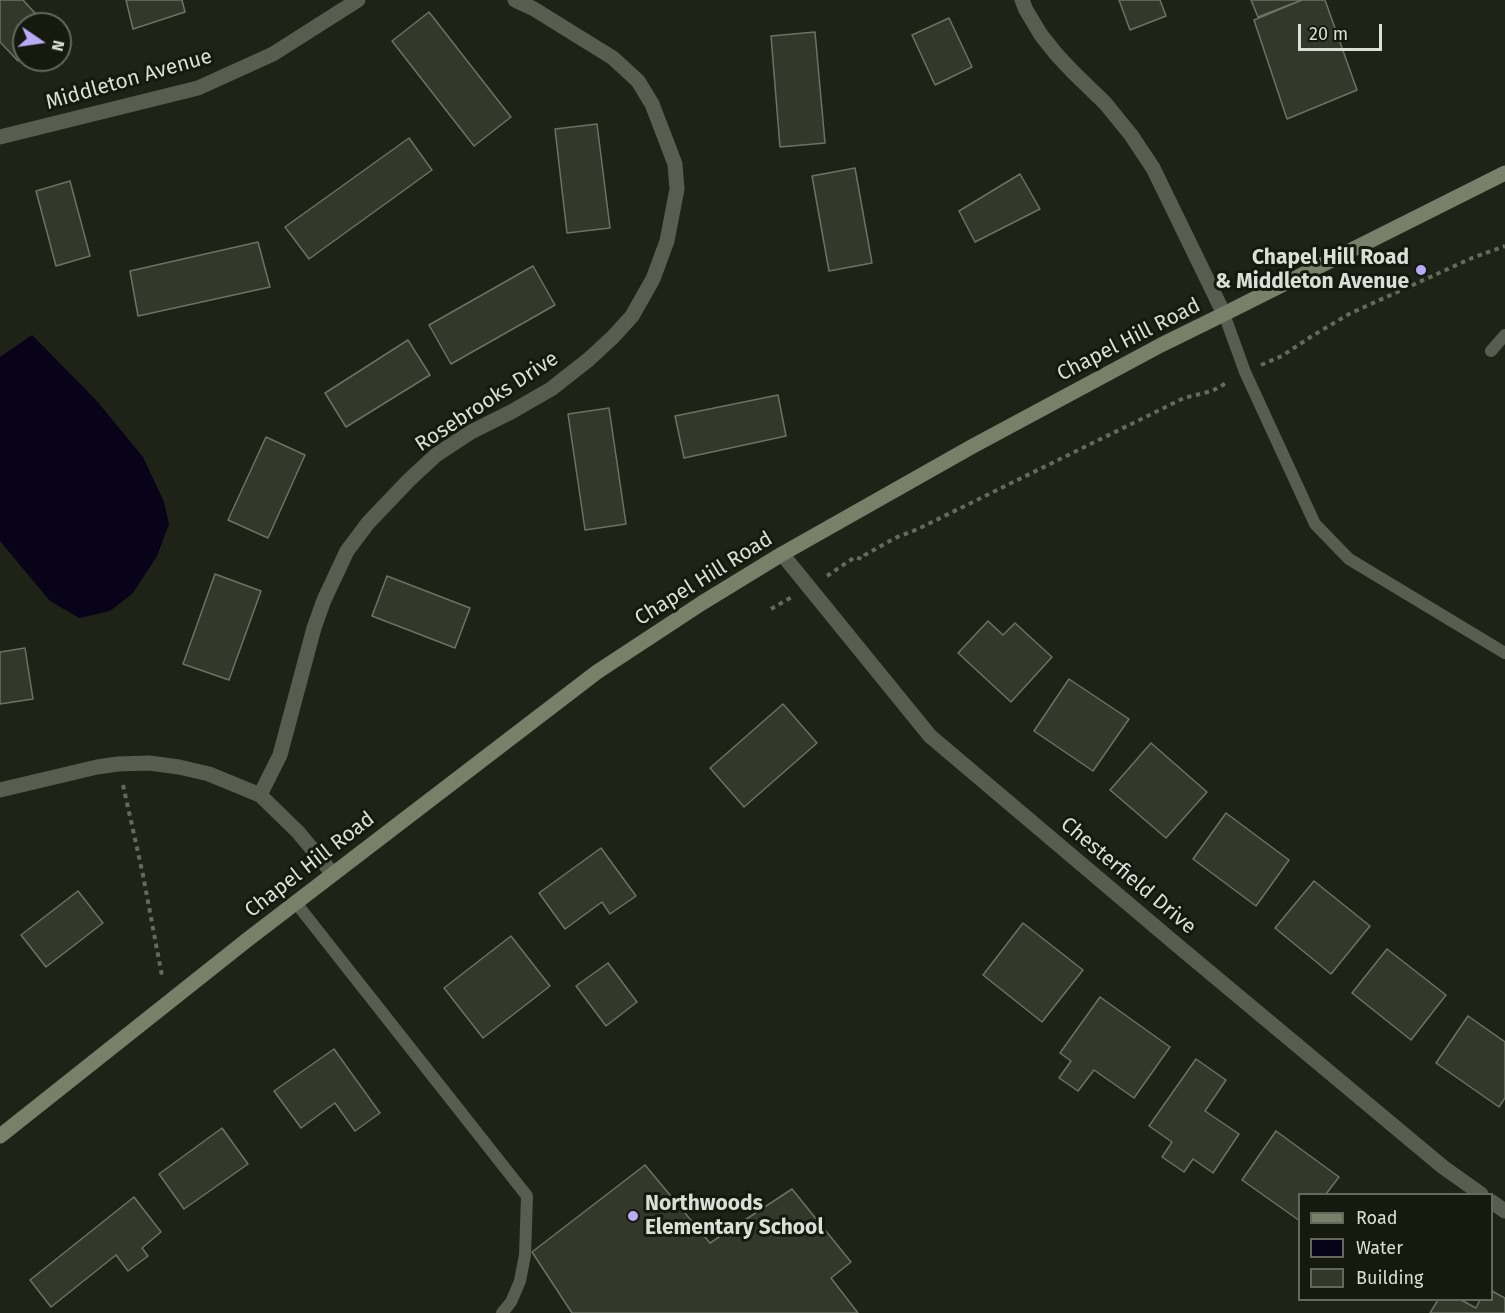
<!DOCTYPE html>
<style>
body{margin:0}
#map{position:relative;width:1505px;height:1313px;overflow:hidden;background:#1f2216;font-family:"Fira Sans",sans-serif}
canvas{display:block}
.legend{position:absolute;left:1298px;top:1193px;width:195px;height:108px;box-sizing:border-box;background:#16190d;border:2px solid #65685d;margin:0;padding:8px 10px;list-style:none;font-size:18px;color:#dcdfd6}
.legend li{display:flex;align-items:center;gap:12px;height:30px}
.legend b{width:30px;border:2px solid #65685d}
.north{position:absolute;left:12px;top:12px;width:60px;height:60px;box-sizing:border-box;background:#16190d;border:2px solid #65685d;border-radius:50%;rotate:103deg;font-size:16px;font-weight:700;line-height:24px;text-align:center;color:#dcdfd6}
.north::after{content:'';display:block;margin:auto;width:21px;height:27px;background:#b9abf7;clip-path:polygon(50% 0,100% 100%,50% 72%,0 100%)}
.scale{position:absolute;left:1298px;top:24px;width:84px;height:27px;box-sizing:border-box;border:3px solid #dcdfd6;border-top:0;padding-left:8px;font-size:18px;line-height:21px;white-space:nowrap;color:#dcdfd6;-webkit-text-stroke:4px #16190d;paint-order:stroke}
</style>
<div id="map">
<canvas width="1505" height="1313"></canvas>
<ul class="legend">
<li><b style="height:8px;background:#797f69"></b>Road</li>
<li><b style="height:16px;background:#090319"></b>Water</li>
<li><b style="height:16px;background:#34382b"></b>Building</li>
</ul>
<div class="north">N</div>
<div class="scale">20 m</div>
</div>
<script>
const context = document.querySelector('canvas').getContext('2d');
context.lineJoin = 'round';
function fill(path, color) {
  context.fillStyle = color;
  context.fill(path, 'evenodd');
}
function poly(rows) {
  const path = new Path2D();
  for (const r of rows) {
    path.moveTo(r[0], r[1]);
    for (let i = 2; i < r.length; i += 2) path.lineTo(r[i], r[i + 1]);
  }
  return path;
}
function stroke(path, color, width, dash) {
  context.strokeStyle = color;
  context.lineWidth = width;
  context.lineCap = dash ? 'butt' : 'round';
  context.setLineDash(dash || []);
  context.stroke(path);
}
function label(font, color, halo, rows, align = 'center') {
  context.font = font + ' "Fira Sans",sans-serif';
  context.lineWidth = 6;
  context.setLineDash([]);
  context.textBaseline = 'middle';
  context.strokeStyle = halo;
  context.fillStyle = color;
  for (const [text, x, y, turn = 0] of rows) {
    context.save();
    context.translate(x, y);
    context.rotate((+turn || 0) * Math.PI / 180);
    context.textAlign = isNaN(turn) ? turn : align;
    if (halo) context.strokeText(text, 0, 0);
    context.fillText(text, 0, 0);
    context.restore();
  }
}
fill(poly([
 [32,335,96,400,143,457,164,502,169,524,157,556,133,593,110,611,79,618,50,601,0,541,0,357]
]), '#090319');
const building = poly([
 [0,0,23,0,45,24,24,24,24,56,18,61,0,42,0,0],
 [126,0,182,0,185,12,133,29,126,0],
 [1119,0,1160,0,1166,16,1130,30,1119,0],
 [1251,0,1302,0,1258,17,1251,0],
 [1302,0,1325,0,1357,90,1287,119,1254,20,1302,0],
 [429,12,511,117,474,146,392,41,429,12],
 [949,18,972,67,935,85,912,35,949,18],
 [815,32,825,143,780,147,771,36,815,32],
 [597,124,610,228,567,233,555,129,597,124],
 [409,138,432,170,309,259,285,227,409,138],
 [855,168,872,263,829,271,812,176,855,168],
 [1020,174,1040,209,975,242,959,211,1020,174],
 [70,181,90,256,56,266,36,191,70,181],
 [258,242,270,287,138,316,130,271,258,242],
 [533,266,555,305,451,364,429,325,533,266],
 [408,340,430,375,346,427,325,393,408,340],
 [778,395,786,436,684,458,675,416,778,395],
 [609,408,626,524,585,530,568,414,609,408],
 [266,437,305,455,268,538,228,520,266,437],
 [215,574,261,591,229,680,183,664,215,574],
 [387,576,470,608,455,648,372,616,387,576],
 [988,621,1003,635,1015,623,1052,657,1011,702,958,653,988,621],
 [25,648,33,699,0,704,0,652,25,648],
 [1069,679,1129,719,1093,771,1034,731,1069,679],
 [783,704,817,743,744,807,710,768,783,704],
 [1151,743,1207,792,1166,838,1110,790,1151,743],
 [1226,813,1289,860,1256,906,1193,859,1226,813],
 [601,848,636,896,610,914,602,902,565,929,539,893,601,848],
 [1314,881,1370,926,1331,974,1275,928,1314,881],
 [78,891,103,923,46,967,21,935,78,891],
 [1023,923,1083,970,1042,1022,983,975,1023,923],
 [511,936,550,986,483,1038,444,988,511,936],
 [1387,949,1446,995,1411,1040,1352,993,1387,949],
 [608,963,637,1002,606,1026,576,986,608,963],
 [1100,997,1170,1047,1134,1098,1094,1070,1078,1091,1059,1078,1071,1061,1060,1053,1100,997],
 [1468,1016,1505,1042,1505,1098,1499,1107,1436,1063,1468,1016],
 [334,1049,380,1113,355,1131,335,1103,301,1128,274,1091,334,1049],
 [1196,1059,1226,1080,1205,1111,1239,1134,1213,1173,1193,1159,1184,1172,1162,1157,1172,1142,1149,1126,1196,1059],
 [222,1128,248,1164,184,1209,159,1174,222,1128],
 [1276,1131,1339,1177,1326,1194,1300,1194,1300,1221,1242,1180,1276,1131],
 [645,1165,710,1243,792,1189,851,1262,831,1278,858,1313,572,1313,532,1252,645,1165],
 [134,1197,161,1232,142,1248,148,1256,128,1271,116,1255,51,1307,30,1280,134,1197],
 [1492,1291,1505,1298,1505,1313,1430,1313,1438,1300,1461,1300,1476,1308,1480,1300,1492,1300,1492,1291]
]);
fill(building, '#34382b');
stroke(building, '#6e7263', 1.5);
stroke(poly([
 [1261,365,1282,356,1312,336,1349,314,1472,258,1505,246],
 [827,576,855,557,862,559,865,555,895,538,918,529,1184,398,1212,391,1228,382],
 [771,609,792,597],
 [123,785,143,875,162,976]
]), '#66695e', 4, [4.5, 4.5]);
stroke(poly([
 [1224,314,1245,372,1315,524,1349,559,1505,653],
 [1491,351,1505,335],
 [296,903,527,1196,525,1255,520,1281,511,1302,502,1313]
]), '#595d4f', 12);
stroke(poly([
 [1022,0,1026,10,1041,35,1057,55,1074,73,1105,103,1131,135,1153,168,1224,314],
 [0,137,198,88,273,54,358,0],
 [782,554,930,736,1177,945,1443,1167,1481,1194],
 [0,790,97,767,118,764,149,763,179,767,209,774,260,795,298,832,333,874],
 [260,795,280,755,314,628,324,600,347,551,368,523,409,480,436,455,471,432,511,412,551,389,588,360,613,337,632,316,653,279,667,241,677,189,675,164,652,104,638,81,613,58,534,9,515,0],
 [1492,1202,1505,1211]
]), '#595d4f', 15);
stroke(poly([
 [0,1136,247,940,597,672,702,603,782,554,973,446,1161,345,1224,314,1505,173]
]), '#797f69', 15);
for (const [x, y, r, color] of [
 [1421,270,6,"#b9abf7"],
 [633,1216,6,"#b9abf7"]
]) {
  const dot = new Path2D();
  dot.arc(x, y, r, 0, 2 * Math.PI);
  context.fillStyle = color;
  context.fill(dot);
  stroke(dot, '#16190d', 2);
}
label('21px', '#dcdfd6', '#16190d', [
 ["Middleton Avenue",129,80,-16],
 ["Chapel Hill Road",1129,340,-27],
 ["Rosebrooks Drive",487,402,-33],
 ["Chapel Hill Road",704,579,-32],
 ["Chapel Hill Road",310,865,-38],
 ["Chesterfield Drive",1128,876,40]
]);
label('bold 21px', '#dcdfd6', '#16190d', [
 ["Chapel Hill Road",1409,258],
 ["& Middleton Avenue",1409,282],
 ["Northwoods",645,1204,"left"],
 ["Elementary School",645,1228,"left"]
], 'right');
</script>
